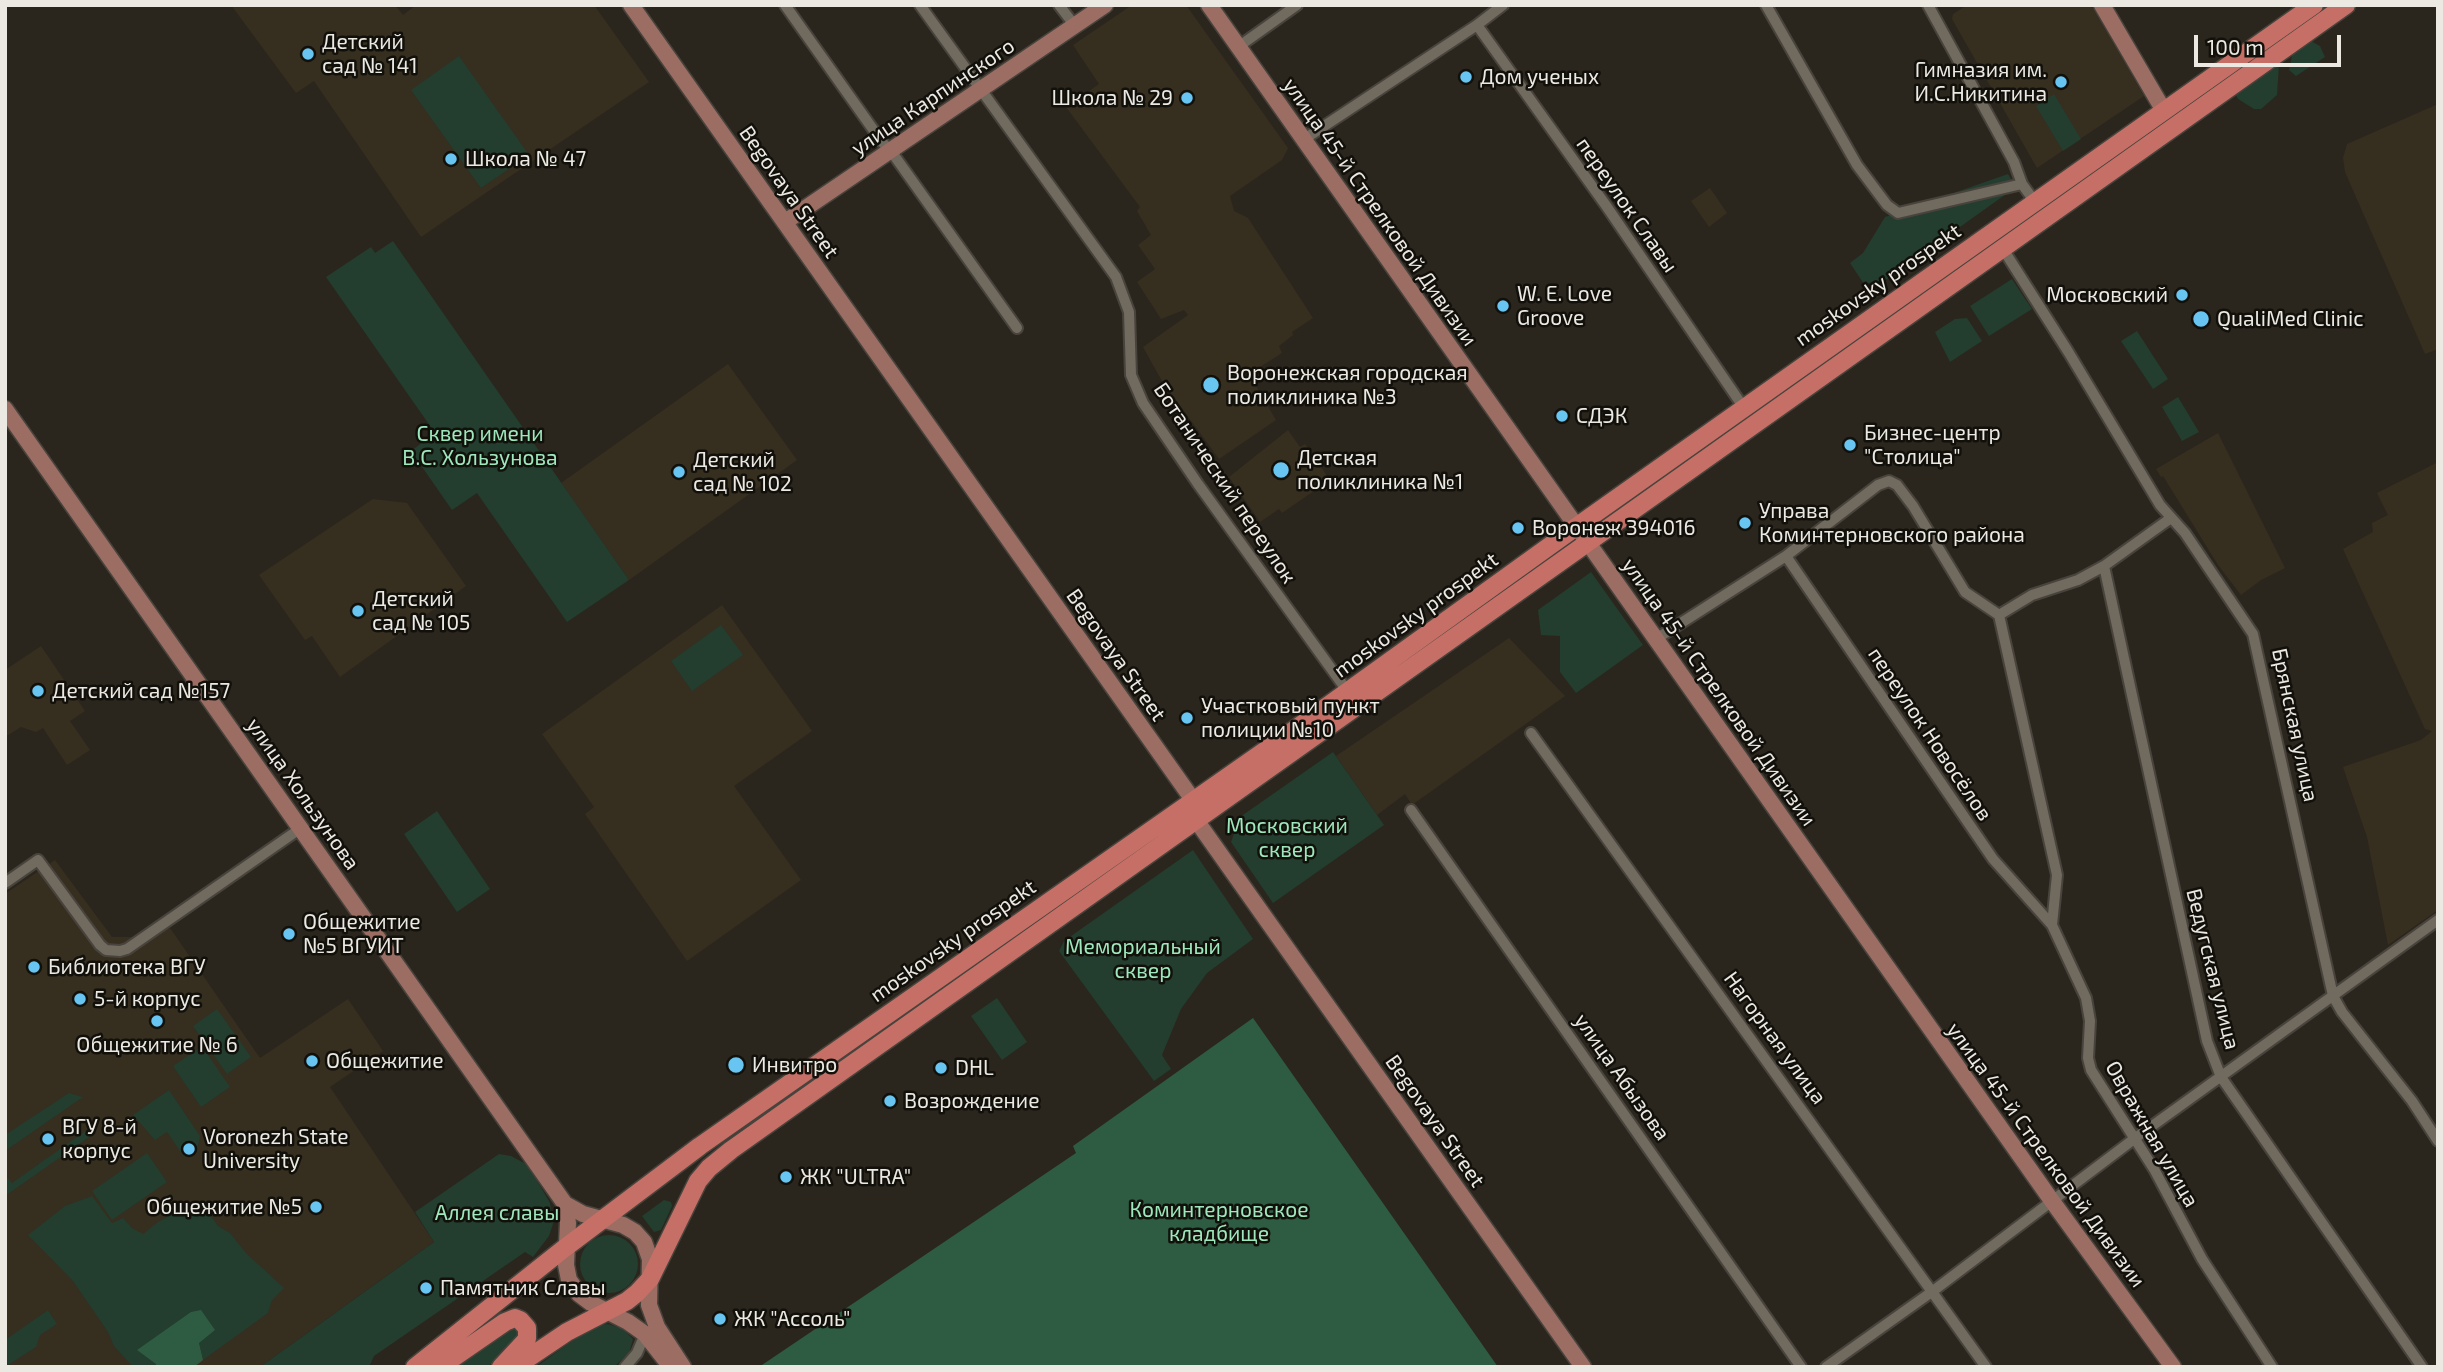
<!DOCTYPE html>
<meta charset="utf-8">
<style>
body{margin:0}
#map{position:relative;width:2443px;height:1372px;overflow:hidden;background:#2b261d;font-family:"Exo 2",sans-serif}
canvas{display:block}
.frame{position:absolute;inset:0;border:7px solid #ece8e2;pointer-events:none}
.scale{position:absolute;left:2194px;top:35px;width:147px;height:32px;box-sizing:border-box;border:4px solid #ece8e2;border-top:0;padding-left:9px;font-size:21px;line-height:24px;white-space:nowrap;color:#ece8e2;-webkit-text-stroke:5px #12100b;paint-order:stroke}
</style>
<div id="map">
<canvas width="2443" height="1372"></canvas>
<div class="frame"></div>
<div class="scale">100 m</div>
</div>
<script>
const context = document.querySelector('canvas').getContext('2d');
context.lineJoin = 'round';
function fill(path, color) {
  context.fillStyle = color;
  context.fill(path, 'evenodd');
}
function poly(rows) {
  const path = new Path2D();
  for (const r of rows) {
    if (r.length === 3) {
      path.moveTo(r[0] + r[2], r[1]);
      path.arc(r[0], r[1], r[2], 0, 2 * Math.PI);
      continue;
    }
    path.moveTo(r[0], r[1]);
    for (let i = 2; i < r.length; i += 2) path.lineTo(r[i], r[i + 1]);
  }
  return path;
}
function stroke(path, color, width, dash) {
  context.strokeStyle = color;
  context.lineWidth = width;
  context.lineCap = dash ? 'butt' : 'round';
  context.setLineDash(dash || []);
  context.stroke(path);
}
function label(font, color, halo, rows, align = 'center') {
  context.font = font + ' "Exo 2",sans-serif';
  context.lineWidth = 5;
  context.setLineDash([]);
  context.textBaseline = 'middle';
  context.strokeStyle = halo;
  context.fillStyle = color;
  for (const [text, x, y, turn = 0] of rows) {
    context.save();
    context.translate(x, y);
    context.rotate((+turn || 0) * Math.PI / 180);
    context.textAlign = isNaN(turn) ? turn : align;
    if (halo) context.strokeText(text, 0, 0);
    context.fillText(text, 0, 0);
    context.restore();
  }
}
fill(poly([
 [231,5,395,5,403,15,416,5,594,5,649,82,421,237,314,81,296,93],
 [1132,5,1186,5,1288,148,1282,160,1230,196,1234,211,1248,218,1313,318,1292,332,1293,335,1279,346,1282,353,1249,374,1276,420,1219,459,1162,381,1143,347,1188,315,1184,310,1161,319,1137,282,1155,269,1138,245,1151,235,1137,211,1140,207,1066,107,1099,84,1073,45],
 [1967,5,2091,5,2144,96,2037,168,1952,19,1953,14],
 [2438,104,2438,349,2425,354,2345,172,2343,158,2347,144],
 [1710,188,1727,213,1709,227,1691,201],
 [728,364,797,460,629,580,561,483],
 [1288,430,1300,447,1305,444,1330,480,1282,513,1279,509,1260,522,1229,477],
 [2218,433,2285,568,2261,580,2241,595,2218,565,2163,476,2161,477,2156,469],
 [2438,462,2438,910,2388,945,2367,837,2343,767,2421,740,2432,731,2425,729,2343,549,2373,532,2372,523,2388,515,2377,493],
 [373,499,407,503,466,586,340,677,312,636,305,640,259,575],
 [722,605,812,731,734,786,801,880,687,961,585,814,594,807,542,734],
 [1509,638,1565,696,1412,805,1405,794,1377,815,1336,756],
 [41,646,85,711,70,721,90,750,67,765,43,728,36,732,21,727,5,737,5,670],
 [55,860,112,937,134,937,170,928,260,1058,348,999,383,1051,330,1087,434,1242,260,1367,5,1367,5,894]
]), '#362e1f');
fill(poly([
 [2309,40,2320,46,2325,57,2296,76,2289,70,2293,51],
 [459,56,529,155,481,188,411,90],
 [2276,65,2279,65,2277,95,2261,109,2254,109,2238,99,2235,93],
 [2054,94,2081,139,2063,151,2036,106],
 [2008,174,2016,187,1887,279,1864,284,1850,263,1863,253,1885,217],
 [393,241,629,580,567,622,477,493,452,510,411,451,435,433,326,277,371,247,375,253],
 [2012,279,2032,309,1989,336,1970,306],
 [1967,318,1982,341,1950,362,1935,332,1955,319],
 [2137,331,2168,379,2153,389,2121,341],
 [2178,397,2199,432,2182,441,2162,407],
 [1591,572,1643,645,1576,693,1560,672,1560,636,1541,635,1538,610],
 [721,625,743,655,692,691,671,661],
 [1333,752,1384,825,1273,903,1231,842,1240,817],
 [437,811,490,889,457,912,404,834],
 [1193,850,1253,939,1207,973,1181,1009,1162,1055,1171,1069,1154,1081,1059,951,1064,941],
 [997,998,1027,1042,1002,1060,971,1016],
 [217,1009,251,1057,227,1074,193,1026],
 [202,1046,230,1087,201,1107,173,1066],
 [169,1090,200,1136,198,1146,184,1157,167,1132,155,1140,133,1115],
 [69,1093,83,1097,5,1151,5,1135],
 [91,1127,92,1135,5,1196,5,1181,8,1178,12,1183],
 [147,1153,167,1182,112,1220,92,1191],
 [499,1154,511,1156,528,1165,550,1203,553,1224,549,1236,533,1257,525,1252,374,1356,369,1367,260,1367,434,1242,415,1212],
 [92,1196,112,1223,123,1218,132,1228,143,1234,158,1222,185,1207,202,1203,218,1226,230,1233,246,1253,284,1288,272,1300,268,1313,203,1360,199,1343,138,1350,157,1364,156,1367,133,1367,114,1346,108,1332,73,1281,28,1235,65,1206],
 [664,1200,671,1202,672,1206,661,1230,654,1232,642,1216],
 [609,1264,29],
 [48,1310,57,1324,40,1335,36,1347,5,1367,5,1340],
 [509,1322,524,1335,494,1362,487,1367,446,1367],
 [608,1324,623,1329,633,1339,629,1353,614,1367,536,1367,586,1331,598,1325]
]), '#233d2e');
fill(poly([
 [1253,1018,1498,1367,759,1367,1076,1153,1073,1146],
 [201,1310,215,1330,199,1343,203,1360,194,1367,156,1367,156,1364,137,1350,191,1312]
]), '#2e5c42');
const street = poly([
 [785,5,882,142,891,151,1017,328],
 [920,5,1116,277,1129,312,1131,375,1143,403,1198,484,1348,692],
 [1059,5,1075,26],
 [1766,5,1857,165,1887,205,1898,213,2022,184],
 [1928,5,2014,162,2022,184,2035,202],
 [1477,25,1607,207,1744,408],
 [1238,47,1297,5],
 [1303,140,1477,25,1503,5],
 [2003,249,2069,353,2160,505,2185,533,2253,634,2333,996,2342,1012,2412,1101,2438,1141],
 [1786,556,1993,859,2052,925],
 [2104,566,2207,1041,2221,1077,2422,1367],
 [1999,615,2057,875,2052,925,2086,998,2090,1021,2088,1058,2091,1070,2154,1169,2202,1259,2272,1367],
 [1656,639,1786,556,1878,485,1889,481,1897,485,1913,506,1965,592,1999,615,2032,595,2078,580,2104,566,2171,518],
 [1531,733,1986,1367],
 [1411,810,1801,1367],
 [5,883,38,860,100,945,106,950,120,951,127,949,301,828],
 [625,1367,637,1353,645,1334],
 [1826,1367,1933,1291,2134,1139,2438,920]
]);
const secondary = poly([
 [631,5,1193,800,1196,820,1583,1367],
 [1209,5,2052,1201,2173,1367],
 [2102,5,2164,111],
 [785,222,1105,5],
 [5,409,565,1204,583,1214,623,1225,635,1232,644,1242,650,1259,649,1305,657,1327,683,1367],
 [565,1204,568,1223,566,1265,569,1280,579,1294,591,1303,628,1322,645,1334,671,1367]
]);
const primary = poly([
 [415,1367,566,1247,700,1146,1280,740,1576,527,2314,5],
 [440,1367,505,1322,515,1318,520,1320,527,1328,527,1339,501,1367],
 [515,1367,567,1332,627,1301,637,1293,650,1279,698,1181,709,1168,731,1150,2346,5]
]);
stroke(street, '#48433c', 14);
stroke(secondary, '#48433c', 19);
stroke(primary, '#48433c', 21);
stroke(street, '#706a5f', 10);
stroke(secondary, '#9b6d63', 16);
stroke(primary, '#c56f66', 18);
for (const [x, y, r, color] of [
 [308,54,7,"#68c4f0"],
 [1466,77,7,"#68c4f0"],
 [2061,82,7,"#68c4f0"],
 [1187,98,7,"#68c4f0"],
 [451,159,7,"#68c4f0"],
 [2182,295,7,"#68c4f0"],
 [1503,306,7,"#68c4f0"],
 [2201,319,9,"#68c4f0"],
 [1211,385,9,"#68c4f0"],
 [1562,416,7,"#68c4f0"],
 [1850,445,7,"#68c4f0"],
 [1281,470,9,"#68c4f0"],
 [679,472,7,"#68c4f0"],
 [1745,523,7,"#68c4f0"],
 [1518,528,7,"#68c4f0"],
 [358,611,7,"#68c4f0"],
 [38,691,7,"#68c4f0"],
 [1187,718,7,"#68c4f0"],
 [289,934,7,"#68c4f0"],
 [34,967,7,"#68c4f0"],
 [80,999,7,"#68c4f0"],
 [157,1021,7,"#68c4f0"],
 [312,1061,7,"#68c4f0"],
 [736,1065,9,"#68c4f0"],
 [941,1068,7,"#68c4f0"],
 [890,1101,7,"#68c4f0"],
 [48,1139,7,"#68c4f0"],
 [189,1149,7,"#68c4f0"],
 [786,1177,7,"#68c4f0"],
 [316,1207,7,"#68c4f0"],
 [426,1288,7,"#68c4f0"],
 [720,1319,7,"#68c4f0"]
]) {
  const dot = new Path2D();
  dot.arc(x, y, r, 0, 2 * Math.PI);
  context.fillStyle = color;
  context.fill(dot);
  stroke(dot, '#12100b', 2.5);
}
label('21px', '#ece8e2', '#12100b', [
 ["Детский",322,42],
 ["сад № 141",322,66],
 ["Гимназия им.",2047,70,"right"],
 ["И.С.Никитина",2047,94,"right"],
 ["Дом ученых",1480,77],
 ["Школа № 29",1173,98,"right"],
 ["Школа № 47",465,159],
 ["W. E. Love",1517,294],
 ["Groove",1517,318],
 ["Московский",2168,295,"right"],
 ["QualiMed Clinic",2217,319],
 ["Воронежская городская",1227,373],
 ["поликлиника №3",1227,397],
 ["СДЭК",1576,416],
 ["Бизнес-центр",1864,433],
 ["\"Столица\"",1864,457],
 ["Детская",1297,458],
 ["поликлиника №1",1297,482],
 ["Детский",693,460],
 ["сад № 102",693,484],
 ["Управа",1759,511],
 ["Коминтерновского района",1759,535],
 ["Воронеж 394016",1532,528],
 ["Детский",372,599],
 ["сад № 105",372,623],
 ["Детский сад №157",52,691],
 ["Участковый пункт",1201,706],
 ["полиции №10",1201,730],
 ["Общежитие",303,922],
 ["№5 ВГУИТ",303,946],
 ["Библиотека ВГУ",48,967],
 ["5-й корпус",94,999],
 ["Общежитие № 6",157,1045,"center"],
 ["Общежитие",326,1061],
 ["Инвитро",752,1065],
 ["DHL",955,1068],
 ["Возрождение",904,1101],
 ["ВГУ 8-й",62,1127],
 ["корпус",62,1151],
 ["Voronezh State",203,1137],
 ["University",203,1161],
 ["ЖК \"ULTRA\"",800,1177],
 ["Общежитие №5",302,1207,"right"],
 ["Памятник Славы",440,1288],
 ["ЖК \"Ассоль\"",734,1319]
], 'left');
label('21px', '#ece8e2', '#12100b', [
 ["улица Карпинского",933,97,-34],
 ["Begovaya Street",789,192,55],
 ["переулок Славы",1627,205,55],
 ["улица 45-й Стрелковой Дивизии",1380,212,55],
 ["moskovsky prospekt",1878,285,-35],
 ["Ботанический переулок",1225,483,56],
 ["moskovsky prospekt",1416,615,-36],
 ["Begovaya Street",1116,655,55],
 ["улица 45-й Стрелковой Дивизии",1719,692,55],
 ["Брянская улица",2295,725,78],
 ["переулок Новосёлов",1930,734,56],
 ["улица Хользунова",303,794,55],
 ["moskovsky prospekt",953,941,-35],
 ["Ведугская улица",2213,969,76],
 ["Нагорная улица",1775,1038,54],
 ["улица Абызова",1622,1077,55],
 ["Begovaya Street",1435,1121,55],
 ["Овражная улица",2152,1134,60],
 ["улица 45-й Стрелковой Дивизии",2046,1155,54]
]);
label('21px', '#9de8bc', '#12100b', [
 ["Сквер имени",480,434],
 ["В.С. Хользунова",480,458],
 ["Московский",1287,826],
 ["сквер",1287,850],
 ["Мемориальный",1143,947],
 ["сквер",1143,971],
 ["Коминтерновское",1219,1210],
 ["кладбище",1219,1234],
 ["Аллея славы",497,1213]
]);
</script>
